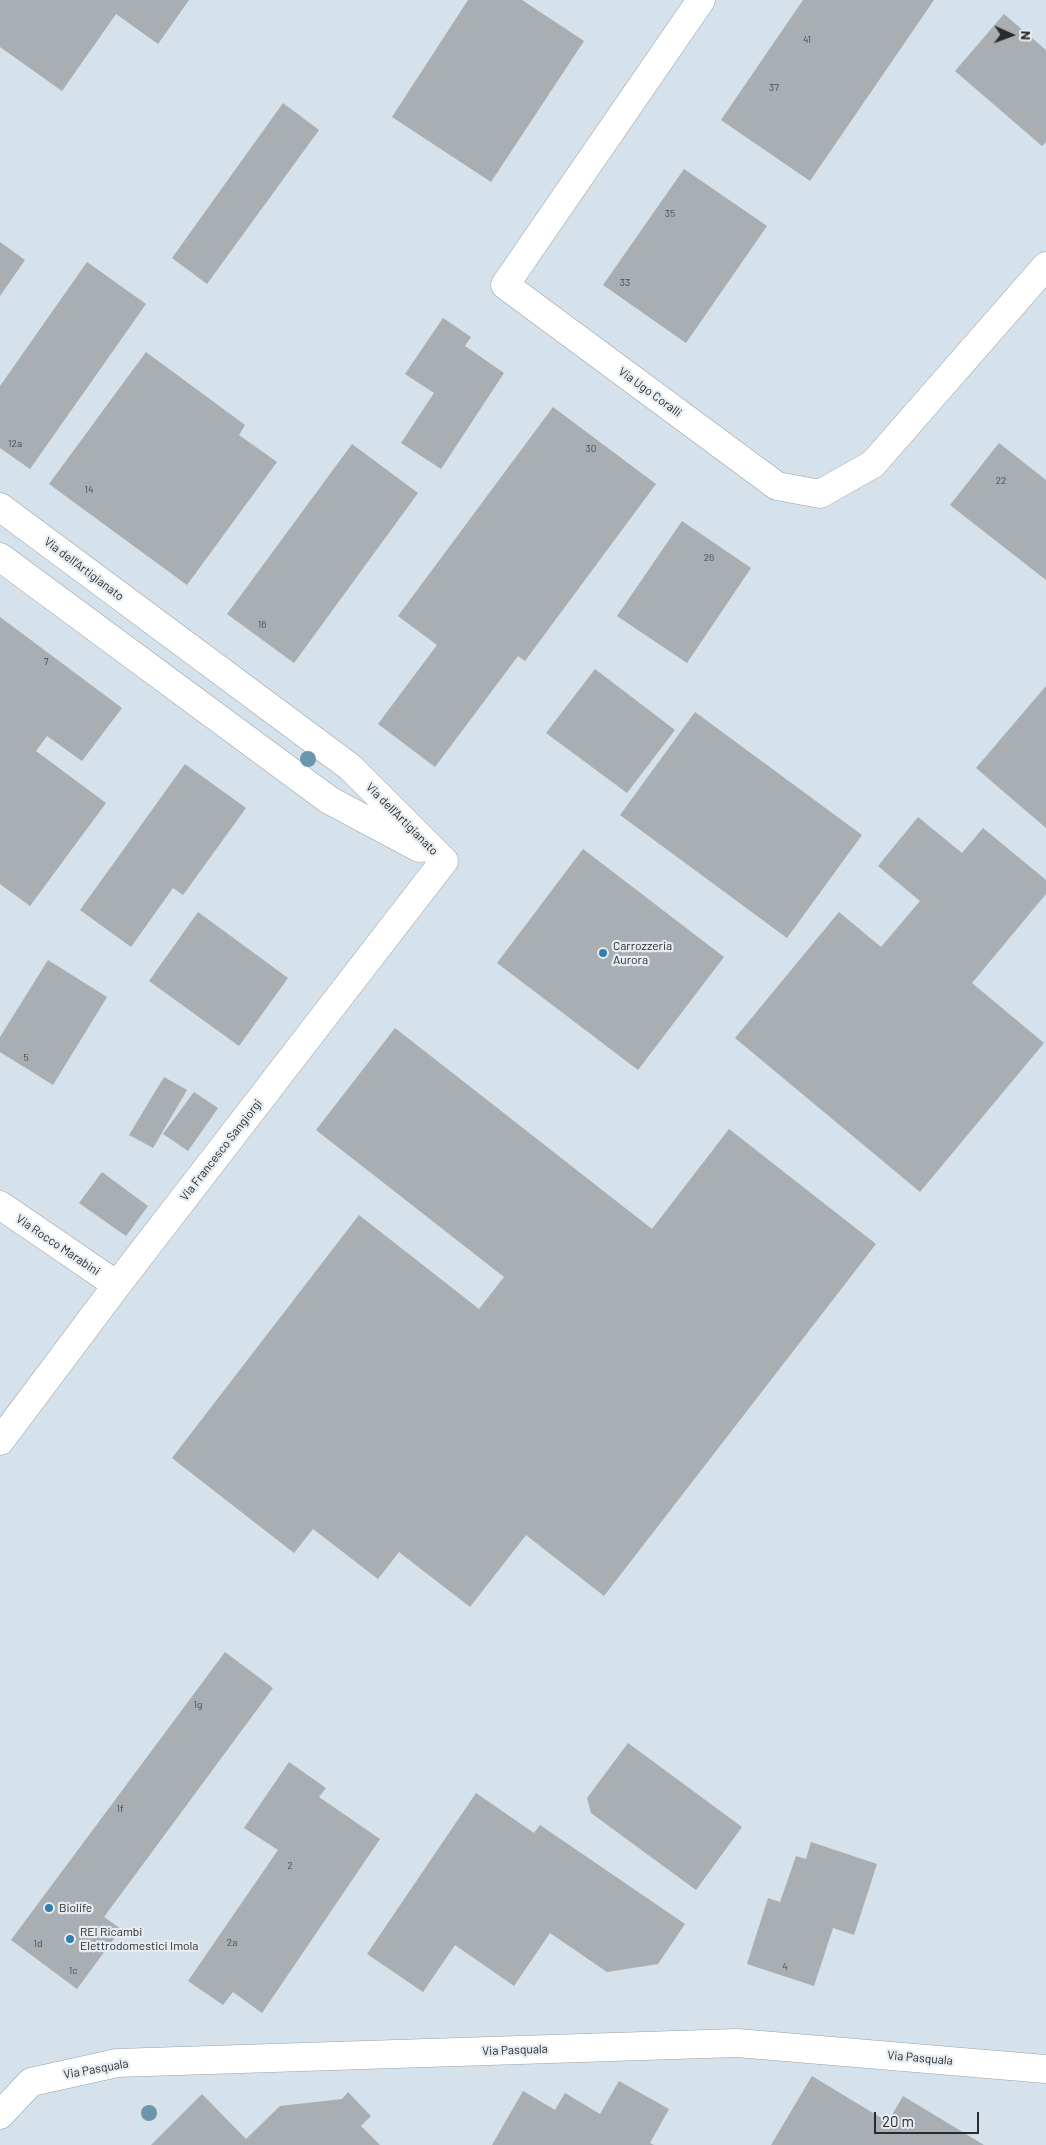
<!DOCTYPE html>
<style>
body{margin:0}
#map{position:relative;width:1046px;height:2145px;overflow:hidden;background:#e7ecf1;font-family:Barlow,sans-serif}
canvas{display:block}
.north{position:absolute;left:986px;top:10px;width:50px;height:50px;-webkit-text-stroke:4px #e7ecf1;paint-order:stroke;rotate:92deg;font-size:14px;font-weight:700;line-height:20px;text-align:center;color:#292b2d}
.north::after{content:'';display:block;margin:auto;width:18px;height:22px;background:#292b2d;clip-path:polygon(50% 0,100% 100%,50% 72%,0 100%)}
.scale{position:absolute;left:874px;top:2112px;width:105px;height:22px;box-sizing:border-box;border:2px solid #292b2d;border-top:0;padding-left:6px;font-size:15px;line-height:18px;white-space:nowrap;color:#292b2d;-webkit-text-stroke:4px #e7ecf1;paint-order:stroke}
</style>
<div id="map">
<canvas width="1046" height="2145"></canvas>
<div class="north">N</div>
<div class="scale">20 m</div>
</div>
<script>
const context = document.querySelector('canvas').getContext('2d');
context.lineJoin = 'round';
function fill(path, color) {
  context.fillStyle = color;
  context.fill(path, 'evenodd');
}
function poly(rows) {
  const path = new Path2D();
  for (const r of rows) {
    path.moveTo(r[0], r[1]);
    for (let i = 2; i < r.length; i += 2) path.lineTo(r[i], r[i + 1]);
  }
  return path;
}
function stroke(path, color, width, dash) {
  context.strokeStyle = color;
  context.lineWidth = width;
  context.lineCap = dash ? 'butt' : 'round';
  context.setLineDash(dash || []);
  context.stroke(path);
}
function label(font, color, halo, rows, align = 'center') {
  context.font = font + ' Barlow,sans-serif';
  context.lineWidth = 4.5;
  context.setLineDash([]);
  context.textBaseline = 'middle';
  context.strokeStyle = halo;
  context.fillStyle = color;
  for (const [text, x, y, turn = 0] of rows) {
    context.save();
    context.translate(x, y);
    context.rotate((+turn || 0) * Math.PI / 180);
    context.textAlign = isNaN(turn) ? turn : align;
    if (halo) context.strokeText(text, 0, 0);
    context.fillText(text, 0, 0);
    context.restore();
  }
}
fill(poly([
 [0,0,1046,0,1046,2145,0,2145]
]), '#d5e1eb');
fill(poly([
 [0,0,189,0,158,44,116,14,62,91,0,47],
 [468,0,522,0,584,41,491,182,392,117],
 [803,0,934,0,810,181,721,120],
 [1004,14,1046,50,1046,142,1042,146,955,71],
 [283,103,319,130,207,284,172,258],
 [684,169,767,226,686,343,603,285],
 [0,242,25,260,0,296],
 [87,262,146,304,30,469,0,448,0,386],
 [443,318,471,337,465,346,504,373,441,469,401,443,434,393,405,374],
 [146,352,245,425,239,435,277,462,187,585,49,484],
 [553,407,656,484,525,661,518,656,435,767,378,724,437,645,398,616],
 [999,443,1046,480,1046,580,950,505],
 [352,444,418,493,294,663,227,614],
 [682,521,751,568,687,663,617,616],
 [0,617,122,708,82,761,47,736,36,751,106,803,30,906,0,884],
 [595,669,675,730,627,793,546,733],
 [1046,686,1046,828,976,768],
 [695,712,862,835,787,938,620,815],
 [185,764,246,808,183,895,173,888,131,947,80,910],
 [918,817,962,853,983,828,1046,880,1046,894,972,983,1044,1043,920,1192,735,1038,839,912,881,947,920,901,878,866],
 [583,849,724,957,638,1070,497,963],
 [198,912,288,978,239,1046,149,981],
 [48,960,107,997,53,1085,0,1052,0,1037],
 [395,1028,652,1229,729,1129,876,1244,604,1596,526,1535,470,1607,399,1552,378,1579,313,1529,294,1553,172,1458,359,1215,479,1309,504,1277,316,1130],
 [164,1077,187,1090,153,1148,129,1135],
 [194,1092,218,1108,188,1151,163,1134],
 [102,1172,148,1206,126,1236,79,1203],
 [225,1652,273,1688,104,1917,121,1929,77,1989,11,1940],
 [628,1743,742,1827,696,1890,591,1813,587,1798],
 [289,1762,326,1788,319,1797,380,1839,262,2013,233,1992,223,2005,188,1981,278,1850,244,1828],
 [476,1793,534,1833,540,1825,685,1924,658,1964,607,1972,550,1933,514,1986,455,1945,423,1992,367,1954],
 [811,1842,877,1864,854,1935,833,1928,814,1986,747,1964,768,1898,780,1902,796,1856,806,1859],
 [812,2076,888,2122,903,2096,984,2145,771,2145],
 [619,2081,669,2109,650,2143,654,2145,492,2145,523,2091,555,2110,565,2093,600,2114],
 [348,2092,371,2116,361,2126,380,2145,151,2145,202,2094,246,2139,280,2106,342,2099]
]), '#a8aeb2');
const minor = poly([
 [701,0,505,285,777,486,820,494,873,464,1046,266],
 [0,507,350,767,444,861],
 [0,557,329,800,419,848],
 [0,1205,117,1285],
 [0,1441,117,1285,444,861],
 [0,2115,31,2082,117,2063,737,2043,1046,2069]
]);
stroke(minor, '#9ba1a5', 29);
stroke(minor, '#fff', 28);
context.fillStyle = '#6b96ae';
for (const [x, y] of [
 [308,759],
 [149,2113]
]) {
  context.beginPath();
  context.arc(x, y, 8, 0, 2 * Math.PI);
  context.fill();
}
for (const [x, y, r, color] of [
 [603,953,5,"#317eb1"],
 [49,1908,5,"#317eb1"],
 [70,1939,5,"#317eb1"]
]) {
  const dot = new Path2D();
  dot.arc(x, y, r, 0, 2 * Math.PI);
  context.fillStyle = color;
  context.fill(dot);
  stroke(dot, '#e7ecf1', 2);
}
label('10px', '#494c4e', null, [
 ["41",807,40],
 ["37",774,88],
 ["35",670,214],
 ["33",625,283],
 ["12a",15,444],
 ["30",591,449],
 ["22",1001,481],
 ["14",89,490],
 ["26",709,558],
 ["16",262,625],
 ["7",46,662],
 ["5",26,1058],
 ["1g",198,1705],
 ["1f",120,1809],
 ["2",290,1866],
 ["2a",232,1943],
 ["1d",38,1944],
 ["4",785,1967],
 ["1c",73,1971]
]);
label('12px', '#292b2d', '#e7ecf1', [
 ["Via Ugo Coralli",650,392,36],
 ["Via dell'Artigianato",84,569,37],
 ["Via dell'Artigianato",402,819,45],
 ["Via Francesco Sangiorgi",221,1150,-52],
 ["Via Rocco Marabini",58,1245,34],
 ["Via Pasquala",515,2050,-2],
 ["Via Pasquala",920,2058,5],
 ["Via Pasquala",96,2069,-10]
]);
label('12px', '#292b2d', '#e7ecf1', [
 ["Carrozzeria",613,946],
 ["Aurora",613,960],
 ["Biolife",59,1908],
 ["REI Ricambi",80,1932],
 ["Elettrodomestici Imola",80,1946]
], 'left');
</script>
